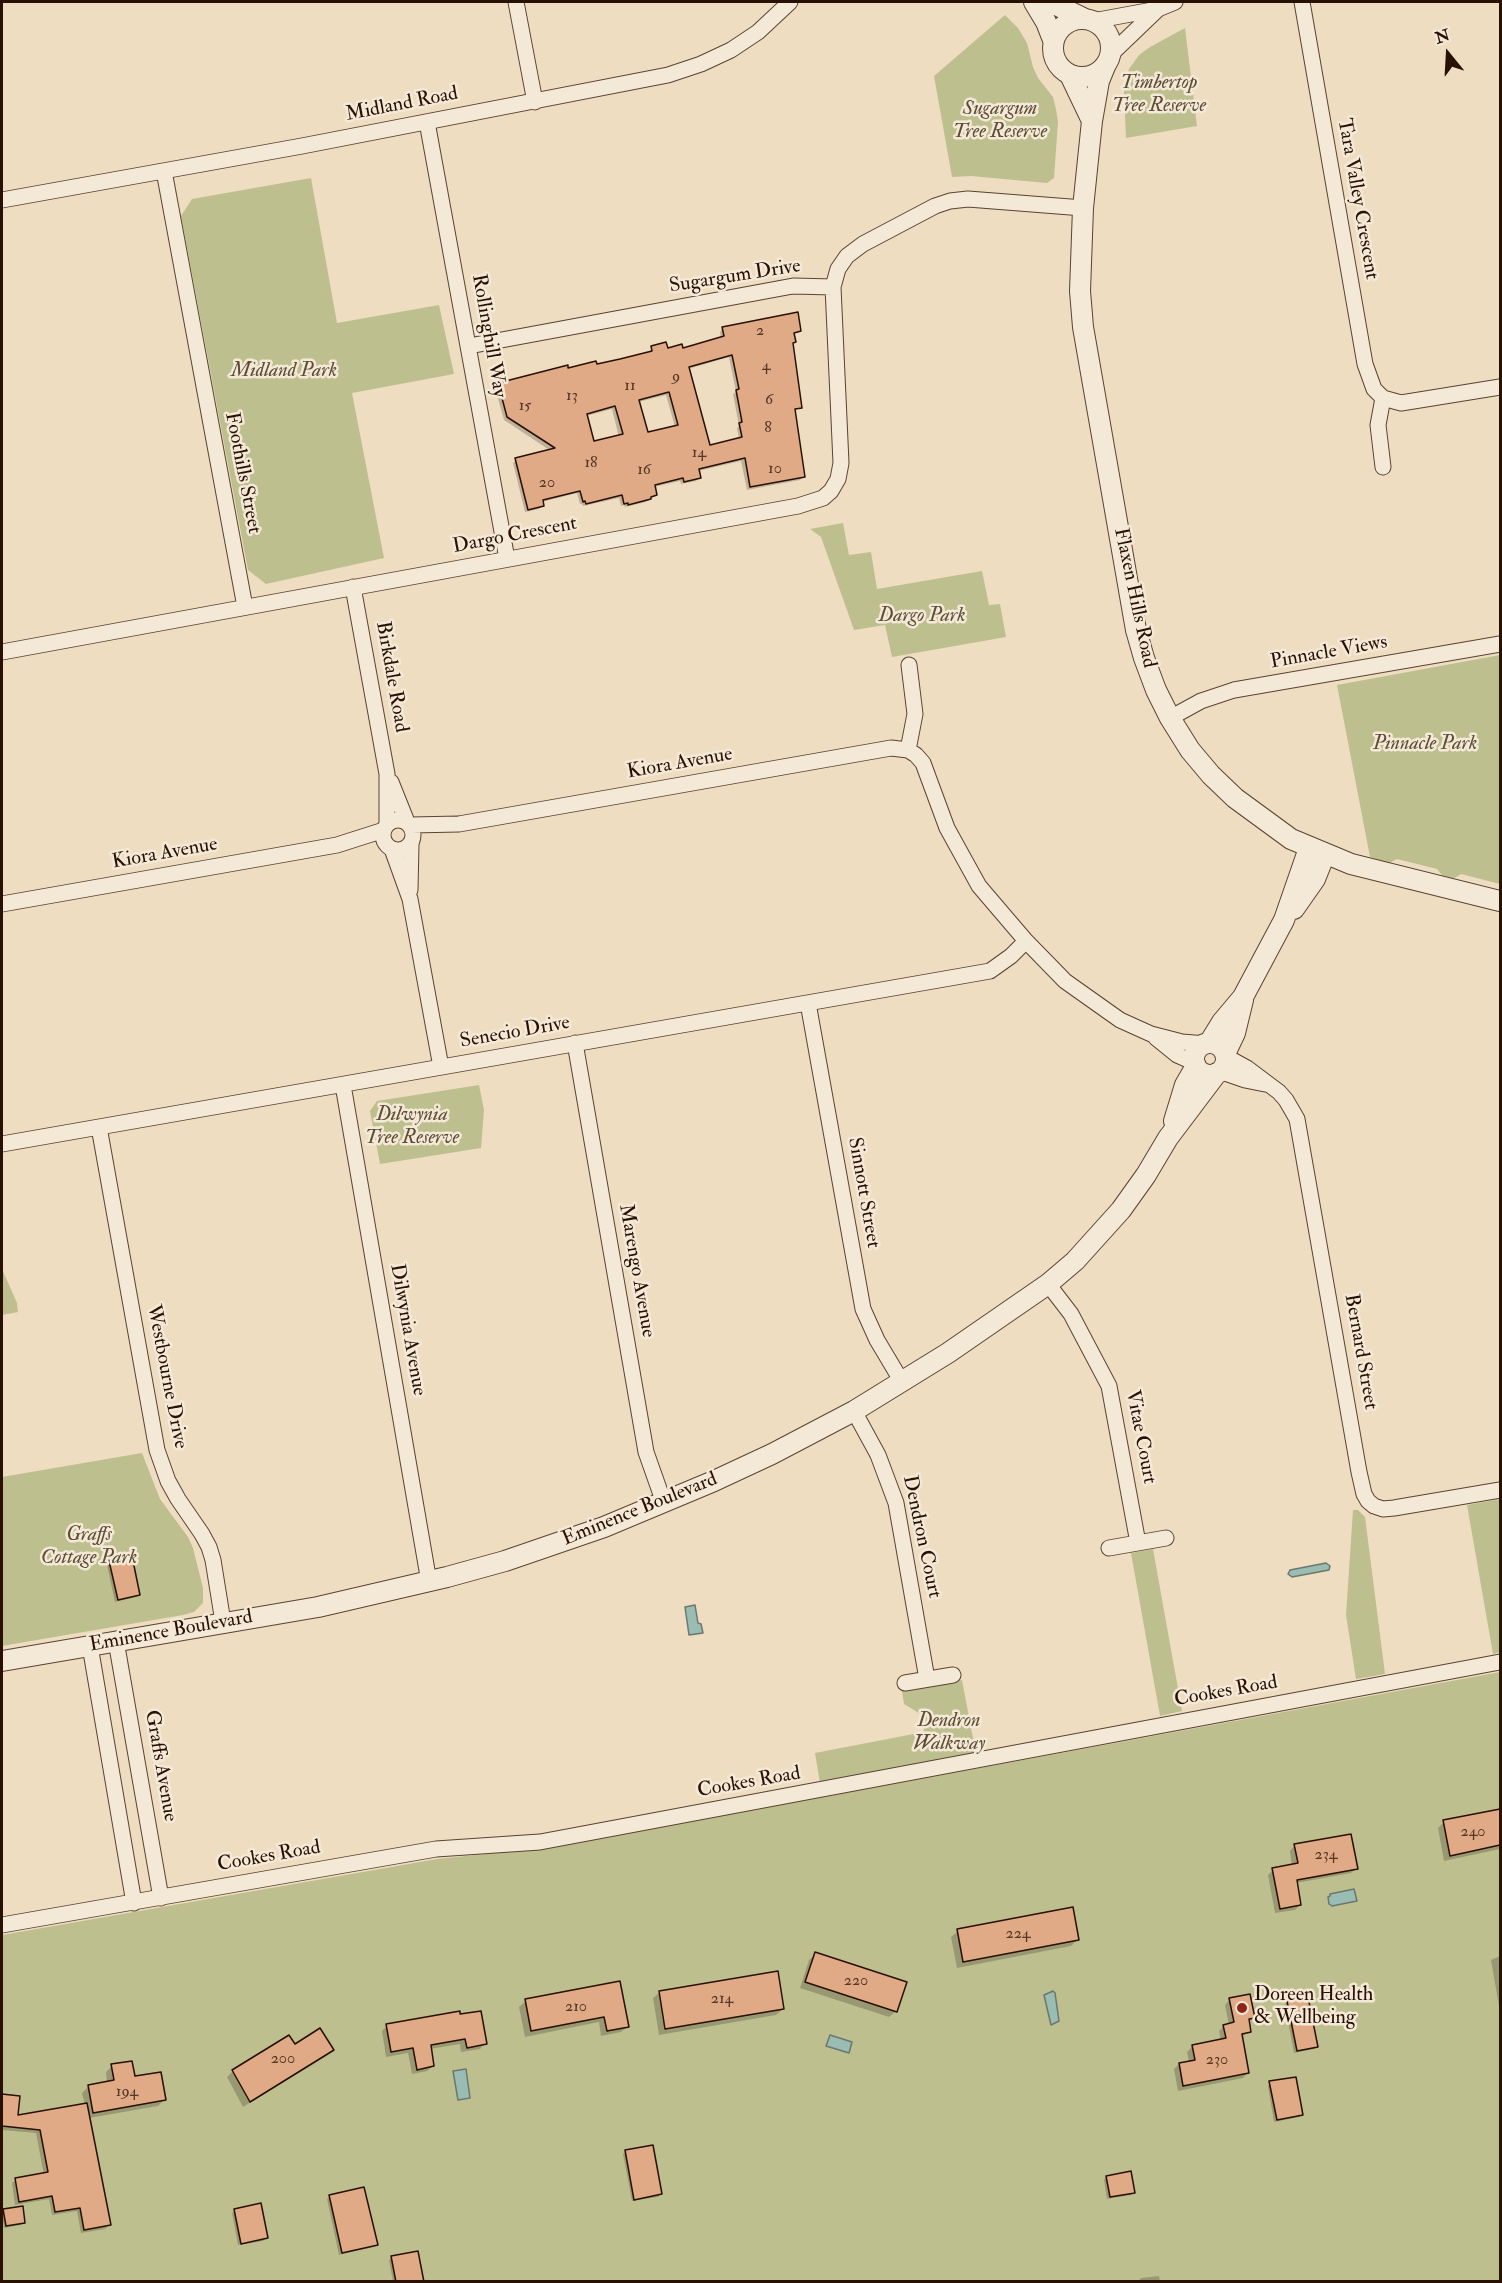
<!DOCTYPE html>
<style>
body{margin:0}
#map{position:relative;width:1502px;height:2283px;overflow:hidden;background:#eeddc1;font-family:"IM FELL Double Pica",serif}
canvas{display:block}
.frame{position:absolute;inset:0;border:3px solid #281003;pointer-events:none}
.north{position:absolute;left:1418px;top:24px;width:60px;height:60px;-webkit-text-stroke:4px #f4e9d7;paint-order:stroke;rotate:342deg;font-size:16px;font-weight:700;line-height:24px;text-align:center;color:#281003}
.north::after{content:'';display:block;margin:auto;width:21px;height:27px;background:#281003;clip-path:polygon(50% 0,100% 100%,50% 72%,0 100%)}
</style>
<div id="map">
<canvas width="1502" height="2283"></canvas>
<div class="frame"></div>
<div class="north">N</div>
</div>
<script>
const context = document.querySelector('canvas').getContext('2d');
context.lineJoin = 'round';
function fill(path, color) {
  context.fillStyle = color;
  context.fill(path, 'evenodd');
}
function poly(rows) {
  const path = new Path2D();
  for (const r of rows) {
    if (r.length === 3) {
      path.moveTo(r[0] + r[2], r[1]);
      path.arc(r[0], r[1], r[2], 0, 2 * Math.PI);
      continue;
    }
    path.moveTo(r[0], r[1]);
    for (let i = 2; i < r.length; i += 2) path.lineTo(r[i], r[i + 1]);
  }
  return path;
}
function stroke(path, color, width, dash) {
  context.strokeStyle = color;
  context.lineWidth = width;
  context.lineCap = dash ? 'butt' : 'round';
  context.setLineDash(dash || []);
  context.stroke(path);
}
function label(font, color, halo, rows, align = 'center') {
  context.font = font + ' "IM FELL Double Pica",serif';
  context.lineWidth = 5;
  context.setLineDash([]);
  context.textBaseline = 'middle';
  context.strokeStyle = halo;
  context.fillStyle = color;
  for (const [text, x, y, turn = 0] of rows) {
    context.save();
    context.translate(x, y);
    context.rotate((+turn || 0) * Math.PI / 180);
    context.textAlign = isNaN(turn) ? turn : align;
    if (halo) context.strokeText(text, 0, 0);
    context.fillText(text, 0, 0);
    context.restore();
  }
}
fill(poly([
 [1005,15,1018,28,1027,43,1033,67,1038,78,1053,97,1056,109,1058,122,1054,178,1047,183,971,176,952,177,934,76],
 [1185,28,1197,126,1126,138,1124,92,1129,69,1139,55,1150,47],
 [311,178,337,323,439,305,454,374,352,393,384,558,266,584,248,570,181,216,192,199],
 [843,523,849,555,871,552,877,589,982,571,989,605,1000,604,1006,637,892,657,885,625,854,630,821,537,810,529],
 [1500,655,1500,884,1461,874,1453,879,1442,875,1437,869,1397,859,1389,863,1370,857,1337,685],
 [479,1085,484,1110,481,1148,380,1164,370,1111,377,1101],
 [2,1269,17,1303,18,1312,2,1315],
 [142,1453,160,1499,188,1537,193,1548,203,1588,203,1603,194,1612,183,1615,2,1646,2,1477],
 [1500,1499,1500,1652,1493,1654,1467,1505],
 [1353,1510,1358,1510,1365,1517,1385,1674,1356,1679,1346,1615],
 [1153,1549,1182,1711,1160,1716,1131,1553],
 [1500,1672,1500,2281,2,2282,2,1935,437,1859,552,1847],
 [962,1680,976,1754,820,1783,815,1753,924,1732,922,1715,904,1704,902,1691]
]), '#bebf8f');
const water = poly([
 [1326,1563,1330,1566,1329,1570,1292,1577,1288,1574,1290,1570,1326,1563],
 [695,1605,698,1623,701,1624,703,1633,689,1635,685,1607,695,1605],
 [1354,1889,1357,1901,1332,1906,1329,1904,1328,1897,1330,1896,1330,1894,1354,1889],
 [1053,1991,1055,1993,1059,2021,1051,2025,1044,1995,1053,1991],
 [830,2035,852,2042,849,2053,826,2046,830,2035],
 [466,2069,470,2098,458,2100,453,2071,466,2069]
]);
fill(water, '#99bcb3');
stroke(water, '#6c776d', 1.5);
fill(poly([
 [723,328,800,331,793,335,792,344,801,407,794,411,804,476,800,480,747,490,741,461,698,471,699,477,696,481,681,484,680,481,654,487,656,495,646,502,625,507,624,505,621,506,619,498,583,506,582,504,580,504,577,493,542,502,543,505,539,509,525,512,513,463,516,460,551,451,504,420,495,388,499,384,596,366,649,353,652,348,682,350,721,339,720,332],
 [729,357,736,392,733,394,739,426,737,428,739,439,709,447,688,369],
 [666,395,675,427,647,434,638,402],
 [612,409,619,437,593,443,586,416],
 [110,1562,139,1594,136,1597,115,1602,107,1565],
 [1500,1810,1500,1849,1444,1861,1438,1828,1444,1822],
 [1295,1845,1356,1868,1351,1873,1296,1883,1300,1905,1295,1910,1275,1913,1268,1875,1273,1870,1292,1866,1290,1851],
 [958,1931,1077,1940,1071,1946,957,1968,951,1937],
 [816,1954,896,2011,889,2017,800,1988,809,1960],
 [1500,1956,1500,2012,1491,1960],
 [619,1982,628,2026,621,2032,601,2036,599,2022,525,2037,519,2007,526,2001],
 [660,1992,783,2009,776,2015,659,2035,653,1998],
 [1230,1999,1254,2017,1248,2023,1249,2032,1241,2037,1248,2072,1243,2078,1178,2091,1174,2069,1179,2064,1189,2062,1187,2052,1193,2046,1221,2041,1219,2031,1224,2026,1229,2025,1225,2005],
 [1287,2002,1317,2047,1314,2049,1294,2053,1285,2005],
 [459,2016,485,2043,480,2049,461,2052,460,2044,430,2049,433,2066,427,2071,412,2074,408,2053,386,2057,382,2031,387,2026],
 [294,2046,332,2050,326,2056,243,2107,227,2077,233,2071],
 [112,2066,134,2078,164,2100,158,2106,89,2118,109,2225,105,2229,81,2233,77,2211,52,2215,49,2199,15,2205,12,2183,16,2180,44,2175,36,2133,2,2130,2,2096,18,2097,17,2116,85,2105,82,2093,89,2086,107,2083,106,2072],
 [1270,2083,1302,2115,1299,2117,1274,2122,1268,2086],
 [626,2151,661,2194,658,2197,632,2201,623,2154],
 [1106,2177,1133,2193,1131,2195,1107,2199,1104,2180],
 [363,2189,376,2245,373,2247,339,2255,327,2199,329,2197],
 [4,2210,24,2222,21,2225,4,2228,2,2213],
 [235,2210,266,2238,263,2241,238,2245,232,2213],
 [392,2258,422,2282,393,2282,389,2260],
 [1159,2276,1160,2282,1138,2282,1141,2278]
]), '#0003');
const building = poly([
 [798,312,801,331,794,333,796,342,793,343,802,408,795,409,805,477,750,487,745,458,699,469,701,478,684,482,683,478,655,485,657,495,651,497,651,499,628,505,628,503,624,504,622,495,586,504,585,501,583,502,580,491,543,500,544,506,528,510,515,458,555,448,507,417,498,383,568,365,568,368,596,361,597,364,620,359,652,351,651,346,666,342,668,348,682,344,683,348,724,336,722,327,798,312],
 [732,355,739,389,736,390,742,422,739,423,742,437,710,445,689,367,732,355],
 [669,392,678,425,648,432,639,400,669,392],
 [615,406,623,434,594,441,587,414,615,406],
 [132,1556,140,1595,118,1600,109,1561,132,1556],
 [1500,1809,1500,1845,1450,1856,1443,1820,1500,1809],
 [1351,1834,1358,1869,1297,1880,1301,1905,1280,1909,1272,1868,1298,1863,1294,1844,1351,1834],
 [1073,1907,1079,1940,963,1962,957,1929,1073,1907],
 [815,1952,907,1982,897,2012,805,1982,815,1952],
 [778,1971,784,2009,665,2029,659,1991,778,1971],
 [620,1981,629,2027,607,2031,604,2017,531,2031,525,1999,620,1981],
 [1250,1994,1255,2018,1249,2019,1251,2032,1242,2034,1249,2073,1183,2086,1179,2063,1195,2060,1192,2045,1226,2038,1223,2025,1234,2022,1229,1998,1250,1994],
 [1308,1997,1318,2047,1297,2051,1287,2001,1308,1997],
 [460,2011,460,2014,481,2011,487,2044,467,2048,465,2039,431,2045,434,2066,417,2070,413,2048,391,2052,386,2024,460,2011],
 [320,2028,334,2050,250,2102,232,2070,289,2035,295,2044,320,2028],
 [132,2061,135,2076,161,2072,166,2100,93,2113,88,2085,114,2080,111,2064,132,2061],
 [1296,2077,1303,2115,1277,2120,1269,2081,1296,2077],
 [2,2094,20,2096,18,2115,87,2103,111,2225,84,2230,80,2208,55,2212,52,2196,19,2202,15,2178,48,2172,40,2130,2,2126,2,2094],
 [653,2145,662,2194,634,2200,625,2150,653,2145],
 [1131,2171,1135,2193,1110,2197,1106,2176,1131,2171],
 [364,2187,378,2245,342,2253,329,2195,364,2187],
 [261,2203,268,2238,241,2244,234,2209,261,2203],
 [23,2206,25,2223,6,2226,3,2209,23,2206],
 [418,2251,424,2282,396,2282,391,2256,418,2251]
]);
fill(building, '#e1aa86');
stroke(building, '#281003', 1.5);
const minor = poly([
 [516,2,535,102],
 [1302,2,1365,364,1374,389,1383,398,1401,403,1500,387],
 [1093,21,1158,9,1175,2],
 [1110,55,1158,9],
 [427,122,507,559],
 [164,171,245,607],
 [2,200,302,146,668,75,701,64,731,50,758,32,790,2],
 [469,346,793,286,833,287,838,269,847,256,863,244,935,206,950,201,968,199,1083,208],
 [1383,467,1378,425,1383,398],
 [353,587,387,774,387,824],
 [2,652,798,506,823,498,831,491,838,479,841,463,833,287],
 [1170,718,1201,701,1234,690,1500,644],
 [908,750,915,714,909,665],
 [391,782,407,822],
 [398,835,15],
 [411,825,459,824,891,748,908,750,916,755,923,763,947,828,979,886,1026,941,1065,981,1120,1020,1151,1034,1182,1042,1206,1044],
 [392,849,410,899,441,1067],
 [410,890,411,844],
 [2,904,337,845,384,830],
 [808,1003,863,1309,877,1340,902,1382],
 [1156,1038,1177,1055,1195,1063],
 [575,1043,646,1452,664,1503],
 [1225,1056,1247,1068,1279,1092,1286,1100,1297,1119,1359,1472,1364,1494,1368,1501,1374,1506,1383,1509,1394,1508,1500,1490],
 [1219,1071,1245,1080,1265,1084],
 [343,1085,429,1582],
 [99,1127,157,1450,168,1481,178,1499,202,1534,209,1547,213,1560,223,1622],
 [2,1144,990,971,1011,956,1026,941],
 [1048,1284,1071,1314,1109,1386,1138,1543],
 [854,1411,878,1455,896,1503,927,1679],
 [1109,1548,1166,1538],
 [116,1641,161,1898],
 [90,1646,134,1903],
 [905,1683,953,1675],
 [2,1925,436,1849,540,1842,1500,1662]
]);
const tertiary = poly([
 [1034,2,1046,22,1053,40],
 [1050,2,1085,19],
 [1082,48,29],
 [1106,64,1099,81,1092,121,1083,208,1080,291,1083,327,1136,630,1144,658,1156,690,1170,718,1190,750,1211,775,1235,798,1291,839,1351,864,1500,901],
 [1070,75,1092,121],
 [1294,909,1315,879,1325,854],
 [1209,1043,1222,1022,1243,997,1284,920,1309,848],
 [1210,1059,16],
 [1225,1054,1235,1033,1243,1000],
 [1174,1121,1185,1085,1196,1066],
 [2,1661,318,1607,447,1577,505,1561,604,1527,714,1481,772,1454,854,1411,948,1353,1048,1284,1075,1261,1121,1210,1146,1175,1168,1138,1217,1073]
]);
stroke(minor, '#5a4332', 17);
stroke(tertiary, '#5a4332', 22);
stroke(minor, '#f4e9d7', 15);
stroke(tertiary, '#f4e9d7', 20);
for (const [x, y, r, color] of [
 [1242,2008,6,"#8f2418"]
]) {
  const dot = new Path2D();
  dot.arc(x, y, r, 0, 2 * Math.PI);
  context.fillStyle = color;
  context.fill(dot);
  stroke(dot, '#f4e9d7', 2);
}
label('16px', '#563624', null, [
 ["2",760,332],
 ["4",766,367],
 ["9",676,378],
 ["11",630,387],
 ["13",572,397],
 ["6",769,401],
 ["15",525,407],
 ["8",768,429],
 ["14",699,454],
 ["18",591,464],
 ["10",775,470],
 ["16",644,471],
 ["20",547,484],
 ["240",1473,1833],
 ["234",1326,1856],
 ["224",1018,1935],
 ["220",856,1982],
 ["214",722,2000],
 ["210",576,2008],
 ["200",283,2060],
 ["230",1217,2061],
 ["194",127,2093]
]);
label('italic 20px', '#5c4d34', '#f4e9d7', [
 ["Timbertop",1159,84],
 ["Tree Reserve",1159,107],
 ["Sugargum",1000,110],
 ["Tree Reserve",1000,133],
 ["Midland Park",284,372],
 ["Dargo Park",922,617],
 ["Pinnacle Park",1425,745],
 ["Dilwynia",412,1116],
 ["Tree Reserve",412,1139],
 ["Graffs",89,1536],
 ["Cottage Park",89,1559],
 ["Dendron",949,1722],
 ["Walkway",949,1745]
]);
label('20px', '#281003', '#f4e9d7', [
 ["Midland Road",402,105,-11],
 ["Tara Valley Crescent",1357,199,80],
 ["Sugargum Drive",735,277,-9],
 ["Rollinghill Way",488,336,80],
 ["Foothills Street",242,473,79],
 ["Dargo Crescent",515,536,-11],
 ["Flaxen Hills Road",1134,598,78],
 ["Pinnacle Views",1329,653,-10],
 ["Birkdale Road",391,677,80],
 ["Kiora Avenue",680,764,-10],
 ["Kiora Avenue",165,854,-10],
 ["Senecio Drive",515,1033,-10],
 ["Sinnott Street",863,1193,80],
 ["Marengo Avenue",636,1271,80],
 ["Dilwynia Avenue",407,1330,80],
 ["Bernard Street",1360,1352,80],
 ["Westbourne Drive",166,1377,79],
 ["Vitae Court",1140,1437,79],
 ["Eminence Boulevard",640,1510,-22],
 ["Dendron Court",921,1537,78],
 ["Eminence Boulevard",171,1632,-10],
 ["Cookes Road",1226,1692,-10],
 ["Graffs Avenue",160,1766,80],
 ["Cookes Road",749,1783,-10],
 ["Cookes Road",269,1857,-10]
]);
label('20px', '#281003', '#f4e9d7', [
 ["Doreen Health",1254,1996],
 ["& Wellbeing",1254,2019]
], 'left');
</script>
